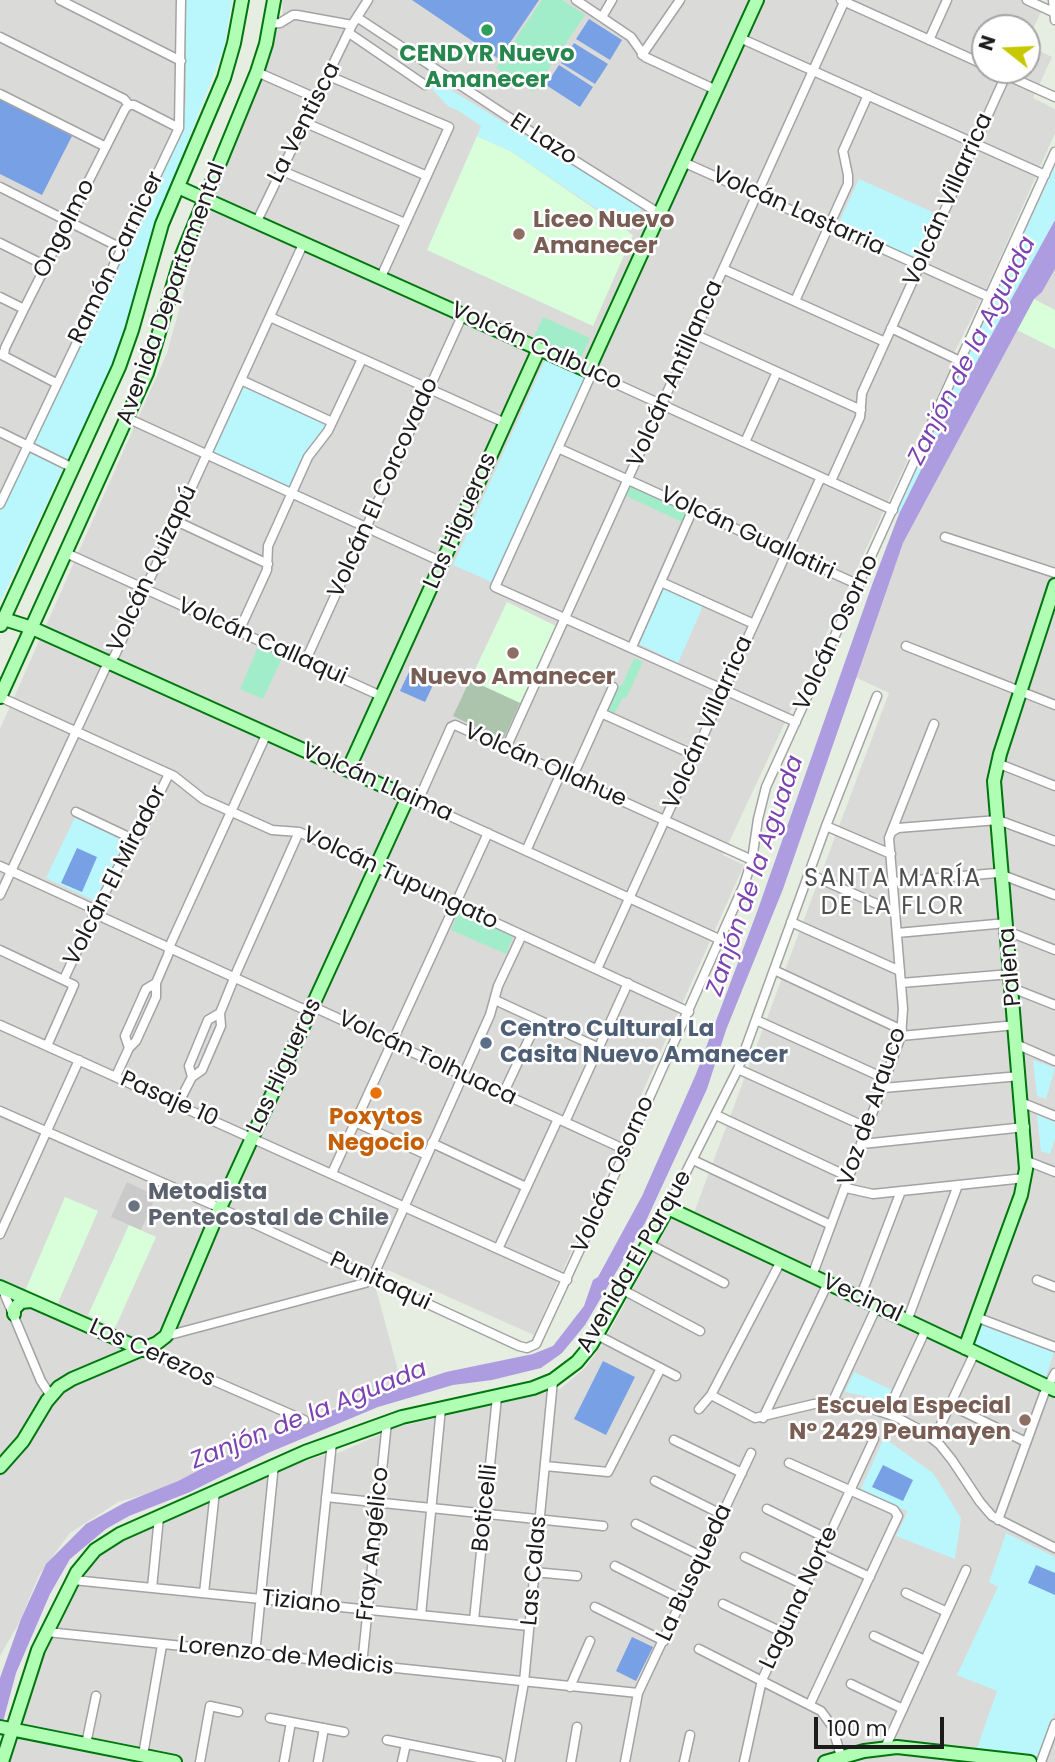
<!DOCTYPE html>
<meta charset="utf-8">
<style>
body{margin:0}
#map{position:relative;width:1055px;height:1762px;overflow:hidden;background:#e5eee1;font-family:Poppins,sans-serif}
canvas{display:block}
.north{position:absolute;left:971px;top:14px;width:70px;height:70px;box-sizing:border-box;background:#fff;border:2px solid #a4a4a4;border-radius:50%;rotate:288deg;font-size:19px;font-weight:700;line-height:28px;text-align:center;color:#1c1c1c}
.north::after{content:'';display:block;margin:auto;width:24px;height:32px;background:#c6c800;clip-path:polygon(50% 0,100% 100%,50% 72%,0 100%)}
.scale{position:absolute;left:814px;top:1717px;width:130px;height:32px;box-sizing:border-box;border:4px solid #1c1c1c;border-top:0;padding-left:9px;font-size:21px;line-height:24px;white-space:nowrap;color:#1c1c1c;-webkit-text-stroke:5px #fff;paint-order:stroke}
</style>
<div id="map">
<canvas width="1055" height="1762"></canvas>
<div class="north">N</div>
<div class="scale">100 m</div>
</div>
<script>
const context = document.querySelector('canvas').getContext('2d');
context.lineJoin = 'round';
function fill(path, color) {
  context.fillStyle = color;
  context.fill(path, 'evenodd');
}
function poly(rows) {
  const path = new Path2D();
  for (const r of rows) {
    path.moveTo(r[0], r[1]);
    for (let i = 2; i < r.length; i += 2) path.lineTo(r[i], r[i + 1]);
  }
  return path;
}
function stroke(path, color, width, dash) {
  context.strokeStyle = color;
  context.lineWidth = width;
  context.lineCap = dash ? 'butt' : 'round';
  context.setLineDash(dash || []);
  context.stroke(path);
}
function label(font, color, halo, rows, align = 'center') {
  context.font = font + ' Poppins,sans-serif';
  context.lineWidth = 5;
  context.setLineDash([]);
  context.textBaseline = 'middle';
  context.strokeStyle = halo;
  context.fillStyle = color;
  for (const [text, x, y, turn = 0] of rows) {
    context.save();
    context.translate(x, y);
    context.rotate((+turn || 0) * Math.PI / 180);
    context.textAlign = isNaN(turn) ? turn : align;
    if (halo) context.strokeText(text, 0, 0);
    context.fillText(text, 0, 0);
    context.restore();
  }
}
fill(poly([
 [0,0,186,0,187,51,186,103,171,154,128,247,123,249,0,511],
 [282,0,1025,0,1023,4,1041,12,1027,41,1027,28,985,28,985,70,1027,70,1027,45,1052,57,1033,98,1055,109,1055,133,987,287,954,353,951,367,723,855,744,865,534,1335,388,1270,376,1289,402,1385,294,1421,288,1427,279,1423,231,1455,157,1491,118,1502,70,1533,39,1575,20,1621,0,1656,0,729,167,353,198,241,233,141,283,17],
 [1055,269,1055,1762,9,1762,45,1650,89,1567,108,1547,138,1531,285,1468,326,1454,336,1454,394,1428,560,1389,585,1368,603,1343,672,1218,689,1226,889,693,855,677,903,543,1034,299,1042,292]
]), '#dadad9');
fill(poly([
 [477,136,512,152,633,235,593,326,427,250],
 [1034,299,1055,310,1055,349,1017,330],
 [507,602,556,626,520,703,470,680],
 [65,1197,98,1211,57,1305,25,1291],
 [129,1225,156,1237,115,1328,88,1315]
]), '#d9ffda');
fill(poly([
 [127,1182,156,1196,141,1230,111,1217]
]), '#cacaca');
fill(poly([
 [470,680,520,703,503,740,453,716]
]), '#acc3ac');
fill(poly([
 [542,0,562,0,585,15,533,92,496,68],
 [543,317,590,338,580,360,533,339],
 [632,484,687,510,684,523,624,495],
 [258,647,282,658,263,699,240,689],
 [634,658,643,662,626,698,623,697,615,713,606,709,615,689,622,685],
 [459,911,514,935,506,954,451,930]
]), '#a2edc9');
fill(poly([
 [186,0,232,0,224,48,144,253,122,344,0,602,0,511,123,249,128,246,171,154,186,103],
 [428,76,642,207,630,231,512,152,477,136,481,126,459,111,448,106,425,82],
 [1055,167,1055,220,959,394,899,514,896,508],
 [859,179,939,215,919,260,838,224],
 [545,360,586,378,494,583,453,565],
 [241,384,328,423,307,454,290,489,209,453],
 [664,589,703,606,678,663,639,644,637,638,659,591],
 [75,817,126,841,97,902,46,878],
 [1033,1060,1055,1068,1046,1099,1037,1096],
 [1037,1115,1055,1122,1055,1139,1050,1154,1041,1151],
 [981,1321,1055,1349,1045,1380,972,1346],
 [854,1372,894,1391,888,1401,845,1392],
 [884,1438,933,1473,961,1518,955,1559,896,1536,908,1511,860,1491],
 [1006,1533,1055,1557,1055,1711,1039,1756,977,1748,997,1691,957,1675,998,1587,989,1582]
]), '#b9f7fd');
fill(poly([
 [412,0,539,0,499,59],
 [589,19,622,40,610,60,576,39],
 [574,43,608,64,595,84,561,63],
 [559,65,593,87,580,107,546,85],
 [0,99,72,136,42,195,0,174],
 [409,672,434,683,425,702,400,691],
 [77,848,97,857,82,892,61,883],
 [603,1361,635,1377,606,1435,574,1419],
 [883,1465,913,1480,903,1501,872,1487],
 [1036,1565,1055,1573,1055,1595,1028,1583],
 [632,1637,653,1647,636,1681,616,1671]
]), '#78a0e4');
fill(poly([
 [1055,220,1055,269,1042,292,1034,299,903,543,783,889,726,1030,707,1089,645,1223,585,1325,562,1353,541,1368,492,1380,453,1385,378,1407,268,1453,190,1492,129,1516,106,1529,70,1559,50,1594,16,1673,0,1733,0,1678,21,1619,46,1564,86,1524,124,1503,178,1481,261,1438,304,1420,446,1372,533,1354,553,1346,584,1306,593,1280,598,1277,642,1196,696,1074,757,912,872,585,899,514,959,394]
]), '#ad9de0');
const street = poly([
 [60,0,181,61],
 [576,0,631,37,645,57,716,90],
 [841,0,985,65],
 [1027,0,1053,12],
 [1053,0,1055,20],
 [602,17,612,0],
 [358,18,574,160,660,214],
 [270,24,280,23,293,15,297,15,352,25],
 [349,33,425,85],
 [0,37,124,99,129,105,134,105,179,128],
 [740,38,1045,175],
 [929,40,947,0],
 [642,55,680,0],
 [995,70,1055,97],
 [257,72,318,99],
 [329,76,449,127,381,277],
 [0,94,106,147],
 [306,123,427,176],
 [683,162,822,224,830,225,989,297],
 [280,170,405,223],
 [0,187,123,249],
 [257,221,352,25,368,0],
 [0,243,46,266],
 [723,269,885,342],
 [0,297,24,309],
 [795,301,848,184,848,175,843,151,868,95],
 [270,317,505,423],
 [891,328,960,361],
 [694,334,861,410],
 [0,354,56,383],
 [4,355,5,348,24,309,125,109,129,105],
 [588,371,893,510],
 [592,373,495,587,796,722],
 [241,380,332,422],
 [127,418,442,562],
 [0,432,73,468],
 [745,442,777,372],
 [558,448,859,585],
 [831,481,860,417,862,393,1006,75],
 [0,504,179,128,181,0],
 [176,521,268,564],
 [945,537,1055,573],
 [66,553,381,696],
 [661,582,754,624],
 [239,631,267,570,268,546,308,457,328,431,362,359],
 [906,646,1055,705],
 [632,647,693,509],
 [305,662,463,314],
 [0,697,174,776,203,799,272,830,299,832,689,1012],
 [601,713,694,755],
 [506,748,845,0],
 [997,763,1055,786],
 [572,778,613,687],
 [415,800,721,940],
 [418,801,451,727,455,725,752,860],
 [76,812,133,839],
 [826,826,891,854],
 [893,831,898,828,998,820,1055,841],
 [526,851,561,773],
 [0,866,96,910,104,918,301,1008,320,1010,626,1150],
 [809,874,895,912],
 [893,882,997,873,1055,895],
 [0,895,105,669,115,655,304,242],
 [791,922,900,971],
 [1007,931,1055,950],
 [897,933,1007,923],
 [0,950,74,985,47,1046],
 [597,969,821,477],
 [774,970,902,1030],
 [64,979,96,910,133,839,139,835,169,774],
 [901,983,1011,974],
 [1012,988,1055,1005],
 [495,1000,599,1048],
 [756,1020,886,1079],
 [0,1025,567,1280],
 [901,1036,1016,1025],
 [1018,1045,1055,1061],
 [129,1048,136,1041,156,997,156,983],
 [738,1069,868,1128],
 [116,1076,129,1048,125,1036,146,989,156,983,168,955,171,943,267,733],
 [192,1077,202,1070,221,1026,220,1013,237,971,299,832],
 [883,1088,1020,1076],
 [503,1094,538,1020],
 [1023,1103,1055,1116],
 [178,1104,192,1077,189,1066,208,1020,220,1013],
 [0,1111,220,1208,519,1346,527,1348,536,1344,626,1150,744,885,752,860,758,819,766,787,1055,152],
 [716,1115,849,1177],
 [355,1122,427,1155],
 [565,1122,628,983],
 [432,1143,526,1187],
 [862,1144,1025,1127],
 [693,1160,831,1225],
 [1027,1161,1055,1172],
 [332,1173,488,833],
 [846,1188,873,1194,1025,1178],
 [668,1208,738,1069,826,826,877,696],
 [0,1234,79,1060],
 [649,1244,724,1283],
 [498,1249,558,1119],
 [812,1276,901,1036,903,1009,889,838,934,724],
 [1037,1280,1055,1287],
 [2,1288,41,1381,51,1396],
 [623,1290,700,1331],
 [860,1298,901,1191],
 [976,1317,1055,1347],
 [907,1321,958,1185],
 [597,1335,676,1376],
 [166,1336,365,1283,372,1279,490,1015,498,986,522,935],
 [143,1350,304,1420],
 [711,1395,755,1418,814,1404,832,1403,867,1407,896,1417,924,1432,940,1445,952,1460,980,1502,992,1516,1055,1548],
 [832,1403,877,1306],
 [950,1405,1026,1442],
 [699,1409,711,1395,781,1261],
 [887,1413,926,1329],
 [763,1418,828,1283],
 [934,1439,975,1352],
 [674,1440,742,1473],
 [789,1463,894,1510,898,1516,810,1704],
 [545,1466,608,1472,661,1368],
 [655,1481,723,1515],
 [326,1497,603,1526],
 [767,1509,828,1539],
 [998,1520,1044,1394,1055,1373],
 [636,1524,703,1557],
 [821,1554,870,1577],
 [745,1557,806,1586],
 [615,1566,683,1600],
 [534,1572,577,1576],
 [73,1580,529,1626],
 [152,1588,159,1517],
 [204,1593,215,1491],
 [906,1593,947,1612],
 [723,1604,784,1633],
 [315,1605,332,1442],
 [595,1607,664,1641],
 [421,1615,441,1408],
 [474,1620,497,1397],
 [47,1632,638,1693],
 [874,1636,925,1660],
 [699,1649,821,1711,832,1726,841,1756],
 [255,1654,274,1464],
 [362,1665,387,1422],
 [851,1684,903,1709],
 [570,1687,590,1641],
 [270,1718,344,1732],
 [387,1740,498,1762],
 [86,1744,96,1696],
 [885,1748,966,1570],
 [143,1755,162,1645],
 [200,1762,210,1706,238,1712],
 [284,1762,291,1722],
 [318,1762,324,1728],
 [402,1762,406,1744],
 [510,1762,524,1682,553,1380],
 [571,1762,577,1727],
 [625,1762,638,1693,751,1453],
 [684,1762,690,1735],
 [744,1762,762,1680,874,1439],
 [1041,1762,1055,1724]
]);
const secondary = poly([
 [178,187,588,371,757,0],
 [1,625,119,367,132,330,162,224,224,78,234,43,242,0],
 [0,697,147,373,182,255,257,72,266,44,274,0],
 [348,770,539,349],
 [0,1287,143,1350],
 [14,1314,14,1309,21,1302,31,1301],
 [965,1348,1021,1195,1026,1169,994,781,1000,754,1055,585],
 [0,1467,23,1441,47,1401,59,1387,72,1379,157,1343,166,1336,220,1208,408,797,32,628,4,619],
 [0,1727,175,1762],
 [2,1762,38,1650,77,1572,95,1550,120,1534,305,1452,402,1417,533,1388,553,1380,577,1362,591,1345,668,1208,1055,1390],
 [825,1762,864,1751,897,1747,1030,1762]
]);
stroke(street, '#a3a3a3', 11);
stroke(secondary, '#00760e', 16);
stroke(street, '#fff', 8);
stroke(secondary, '#affeb4', 12);
for (const [x, y, r, color] of [
 [487,30,7,"#2e9e5b"],
 [519,234,7,"#8d6e63"],
 [513,653,7,"#8d6e63"],
 [486,1043,7,"#5c6f8a"],
 [376,1093,7,"#e8710a"],
 [134,1206,7,"#6b7280"],
 [1025,1420,7,"#8d6e63"]
]) {
  const dot = new Path2D();
  dot.arc(x, y, r, 0, 2 * Math.PI);
  context.fillStyle = color;
  context.fill(dot);
  stroke(dot, '#fff', 2.5);
}
label('bold 23px', '#27864d', '#fff', [
 ["CENDYR Nuevo",487,55],
 ["Amanecer",487,81]
]);
label('23px', '#1c1c1c', '#fff', [
 ["La Ventisca",305,123,-63],
 ["El Lazo",543,140,33],
 ["Volcán Villarrica",949,200,-66],
 ["Volcán Lastarria",798,212,24],
 ["Ongolmo",65,229,-63],
 ["Ramón Carnicer",117,258,-64],
 ["Avenida Departamental",172,294,-70],
 ["Volcán Calbuco",536,347,24],
 ["Volcán Antillanca",676,374,-66],
 ["Volcán El Corcovado",384,488,-66],
 ["Las Higueras",461,521,-66],
 ["Volcán Guallatiri",747,534,25],
 ["Volcán Quizapú",153,569,-65],
 ["Volcán Osorno",837,633,-65],
 ["Volcán Callaqui",262,642,24],
 ["Volcán Villarrica",709,723,-66],
 ["Volcán Ollahue",545,766,24],
 ["Volcán Llaima",377,783,24],
 ["Volcán El Mirador",116,876,-63],
 ["Volcán Tupungato",400,879,25],
 ["Palena",1011,967,-95],
 ["Volcán Tolhuaca",427,1059,25],
 ["Las Higueras",285,1066,-65],
 ["Pasaje 10",169,1100,24],
 ["Voz de Arauco",873,1107,-71],
 ["Volcán Osorno",614,1175,-66],
 ["Avenida El Parque",635,1262,-60],
 ["Punitaqui",380,1282,25],
 ["Vecinal",862,1299,25],
 ["Los Cerezos",152,1354,24],
 ["Boticelli",486,1508,-84],
 ["Fray Angélico",374,1544,-84],
 ["Las Calas",535,1571,-85],
 ["La Busqueda",695,1573,-65],
 ["Laguna Norte",800,1598,-65],
 ["Tiziano",301,1603,6],
 ["Lorenzo de Medicis",286,1657,6]
]);
label('bold 23px', '#785e54', '#fff', [
 ["Liceo Nuevo",533,221],
 ["Amanecer",533,247],
 ["Nuevo Amanecer",513,678,"center"],
 ["Escuela Especial",1011,1407,"right"],
 ["N° 2429 Peumayen",1011,1433,"right"]
], 'left');
label('bold 23px', '#4e5e75', '#fff', [
 ["Centro Cultural La",500,1030],
 ["Casita Nuevo Amanecer",500,1056]
], 'left');
label('bold 23px', '#c56008', '#fff', [
 ["Poxytos",376,1118],
 ["Negocio",376,1144]
]);
label('bold 23px', '#5b616d', '#fff', [
 ["Metodista",148,1193],
 ["Pentecostal de Chile",148,1219]
], 'left');
label('italic 24px', '#7b42b2', '#fff', [
 ["Zanjón de la Aguada",973,351,-63],
 ["Zanjón de la Aguada",756,876,-71],
 ["Zanjón de la Aguada",309,1416,-22]
]);
context.letterSpacing = '2px';
label('24px', '#4f4f4f', '#fff', [
 ["SANTA MARÍA",893,880],
 ["DE LA FLOR",893,908]
]);
context.letterSpacing = '0px';
</script>
